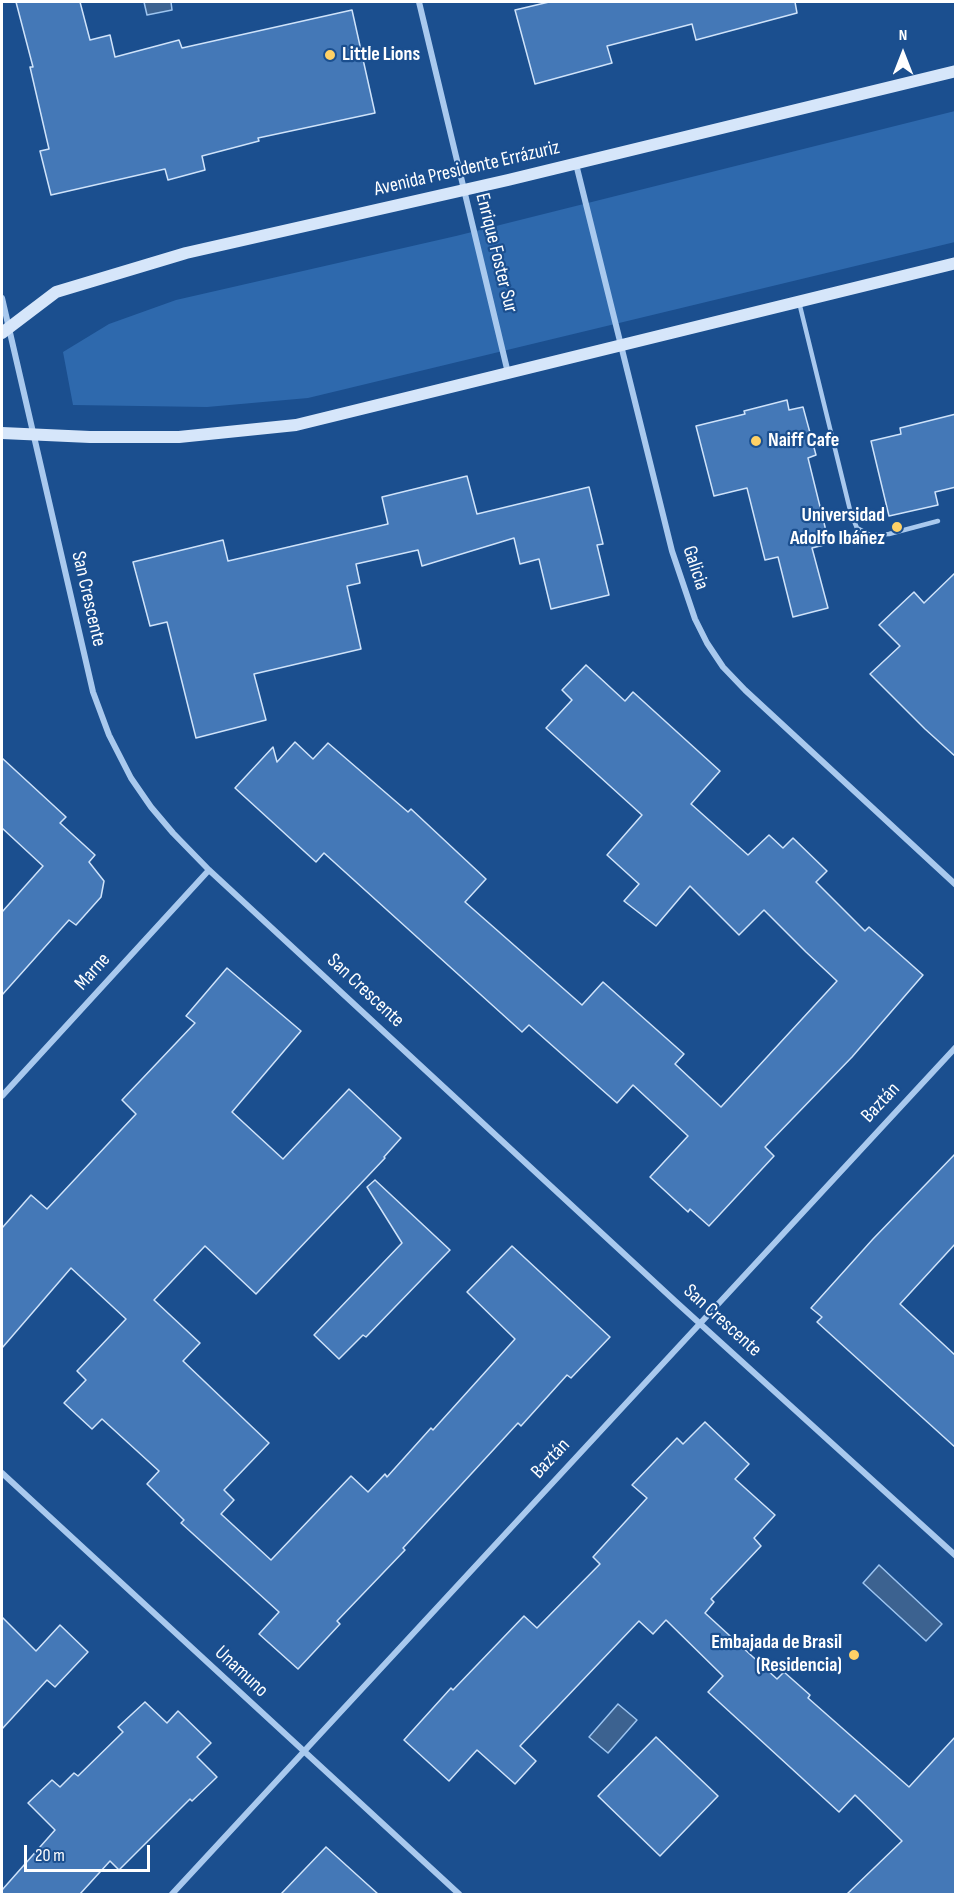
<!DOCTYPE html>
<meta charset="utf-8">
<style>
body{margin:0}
#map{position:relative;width:957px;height:1896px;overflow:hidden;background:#1b4f8f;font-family:"Sofia Sans Condensed",sans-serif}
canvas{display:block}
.frame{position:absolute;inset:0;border:3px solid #fff;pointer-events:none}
.north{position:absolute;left:873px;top:24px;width:60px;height:60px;-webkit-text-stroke:4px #1b4f8f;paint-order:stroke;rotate:0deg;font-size:16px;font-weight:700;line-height:24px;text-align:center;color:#fff}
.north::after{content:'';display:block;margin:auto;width:21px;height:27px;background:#fff;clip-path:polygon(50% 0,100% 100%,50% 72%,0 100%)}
.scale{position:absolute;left:24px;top:1845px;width:126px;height:27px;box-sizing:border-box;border:3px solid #fff;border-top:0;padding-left:8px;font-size:18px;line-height:21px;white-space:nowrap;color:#fff;-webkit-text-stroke:4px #1b4f8f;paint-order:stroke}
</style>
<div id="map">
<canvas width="957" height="1896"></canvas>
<div class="frame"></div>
<div class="north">N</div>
<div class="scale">20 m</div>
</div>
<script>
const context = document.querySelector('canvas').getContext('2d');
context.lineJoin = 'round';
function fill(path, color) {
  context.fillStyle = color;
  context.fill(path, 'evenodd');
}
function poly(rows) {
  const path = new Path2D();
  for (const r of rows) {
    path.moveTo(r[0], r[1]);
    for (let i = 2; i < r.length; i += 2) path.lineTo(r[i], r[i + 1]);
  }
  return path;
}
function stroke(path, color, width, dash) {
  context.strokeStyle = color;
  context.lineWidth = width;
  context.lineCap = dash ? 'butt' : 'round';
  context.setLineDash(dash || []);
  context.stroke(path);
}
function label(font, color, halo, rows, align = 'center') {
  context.font = font + ' "Sofia Sans Condensed",sans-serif';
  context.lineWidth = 4.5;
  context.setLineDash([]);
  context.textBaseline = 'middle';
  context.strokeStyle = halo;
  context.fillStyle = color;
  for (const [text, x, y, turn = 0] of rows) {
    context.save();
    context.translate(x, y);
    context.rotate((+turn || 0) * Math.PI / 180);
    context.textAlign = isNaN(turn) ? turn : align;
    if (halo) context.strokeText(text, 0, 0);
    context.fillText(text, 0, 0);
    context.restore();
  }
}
fill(poly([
 [955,111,955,242,308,398,207,407,73,405,63,352,109,324,176,300,456,236]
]), '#2e69ad');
const water = poly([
 [144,2,171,2,172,10,147,15,144,2],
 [879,1565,942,1624,926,1641,863,1583,879,1565],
 [618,1704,637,1720,608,1753,589,1737,618,1704]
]);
fill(water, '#3c6290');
stroke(water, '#9cc4f0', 1.5);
const building = poly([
 [16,2,80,2,90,40,110,35,115,57,179,40,182,48,352,10,375,113,258,138,259,141,202,156,205,170,168,180,165,169,51,195,40,151,49,149,30,67,33,67,16,2],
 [549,2,795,2,797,13,696,40,692,24,607,46,612,63,535,84,515,10,549,2],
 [787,400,789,410,803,407,816,455,808,458,828,539,823,541,824,545,812,548,828,608,793,617,778,557,765,560,747,488,714,496,696,426,745,414,744,411,787,400],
 [956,414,956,487,935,492,938,505,889,516,871,441,901,434,900,428,956,414],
 [467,476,477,514,589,487,603,544,597,545,609,595,551,609,539,559,520,564,514,538,422,566,418,550,356,564,360,583,347,586,361,649,254,674,266,720,196,738,167,622,150,626,133,562,223,540,228,561,388,524,382,497,467,476],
 [956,572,956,757,925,729,870,674,900,646,879,625,914,592,924,603,956,572],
 [586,665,625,701,633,692,720,771,691,804,748,855,769,835,783,848,793,838,827,871,816,882,865,931,869,927,923,975,852,1057,765,1147,774,1156,709,1226,690,1209,688,1212,650,1177,688,1136,633,1085,617,1103,529,1025,522,1032,324,853,316,862,235,788,273,747,277,762,295,742,313,759,328,743,408,812,411,809,486,879,465,902,582,1005,603,982,684,1054,675,1064,721,1107,837,981,806,952,764,910,739,935,690,886,656,926,624,901,639,884,607,855,642,815,546,728,572,700,562,690,586,665],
 [2,758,66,817,60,823,95,855,89,862,104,881,101,897,76,925,69,920,2,995,2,912,43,866,2,828,2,758],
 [227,968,301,1031,232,1112,283,1159,349,1089,401,1138,384,1157,385,1158,256,1294,205,1246,154,1300,200,1343,183,1361,269,1443,224,1490,234,1500,221,1514,271,1560,351,1476,368,1492,385,1474,387,1477,431,1428,433,1430,515,1339,467,1292,512,1246,610,1337,571,1378,567,1375,521,1426,518,1423,403,1548,405,1550,337,1621,340,1624,298,1669,259,1634,279,1612,181,1523,184,1520,147,1484,159,1471,102,1419,92,1429,64,1403,86,1380,77,1371,126,1319,71,1268,2,1348,2,1228,31,1195,47,1209,136,1114,122,1100,195,1023,186,1016,227,968],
 [956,1153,956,1243,900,1304,956,1356,956,1448,817,1322,822,1317,811,1308,873,1239,956,1153],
 [375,1180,450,1250,366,1337,363,1335,339,1359,314,1335,402,1243,367,1187,375,1180],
 [705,1422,749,1464,735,1479,775,1515,754,1538,761,1546,711,1599,714,1602,705,1613,777,1679,784,1672,810,1695,808,1698,909,1787,956,1736,956,1894,847,1894,902,1841,855,1795,839,1812,708,1692,723,1676,666,1620,653,1634,639,1621,520,1746,536,1761,515,1784,477,1750,449,1781,404,1740,451,1688,453,1690,524,1616,537,1628,600,1564,593,1557,647,1498,632,1485,677,1438,683,1444,705,1422],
 [2,1617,36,1651,60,1625,88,1652,55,1687,47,1680,2,1729,2,1617],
 [145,1702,167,1723,178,1711,211,1743,197,1757,217,1777,192,1801,190,1799,119,1870,110,1861,80,1894,2,1894,2,1890,55,1830,28,1803,52,1780,60,1787,74,1773,78,1776,123,1732,118,1727,145,1702],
 [656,1737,718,1796,660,1856,598,1796,656,1737],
 [326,1847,378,1894,281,1894,326,1847]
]);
fill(building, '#4478b7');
stroke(building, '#cfe3fa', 1.5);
stroke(poly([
 [799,302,851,514,857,528,870,535,889,534,938,521]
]), '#a9c9ee', 4.5);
stroke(poly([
 [419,2,508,373],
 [576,164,672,551,695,619,707,643,723,667,745,690,956,885],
 [2,298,93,692,109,735,131,778,151,807,173,833,209,870,675,1301,956,1556],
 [2,1096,209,870],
 [2,1473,459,1894],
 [172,1894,956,1047]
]), '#a9c9ee', 6);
stroke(poly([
 [2,333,56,292,186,253,508,180,956,71],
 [2,433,90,437,179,437,296,425,956,263]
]), '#d6e6fa', 12);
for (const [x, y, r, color] of [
 [330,55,6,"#ffd166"],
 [756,441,6,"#ffd166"],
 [897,527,6,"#ffd166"],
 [854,1655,6,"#ffd166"]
]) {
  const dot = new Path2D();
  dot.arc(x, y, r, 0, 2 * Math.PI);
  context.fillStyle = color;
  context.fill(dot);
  stroke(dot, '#1b4f8f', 2);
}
label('bold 20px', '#fff', '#1b4f8f', [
 ["Little Lions",342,55],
 ["Naiff Cafe",768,441],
 ["Universidad",885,516,"right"],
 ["Adolfo Ibáñez",885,539,"right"],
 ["Embajada de Brasil",842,1643,"right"],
 ["(Residencia)",842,1666,"right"]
], 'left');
label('20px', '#fff', '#1b4f8f', [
 ["Avenida Presidente Errázuriz",467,169,-13],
 ["Enrique Foster Sur",496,253,76],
 ["Galicia",695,568,72],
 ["San Crescente",88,599,77],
 ["Marne",93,972,-48],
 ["San Crescente",365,991,43],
 ["Baztán",881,1103,-47],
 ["San Crescente",722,1321,42],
 ["Baztán",551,1459,-47],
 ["Unamuno",241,1672,43]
]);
</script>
